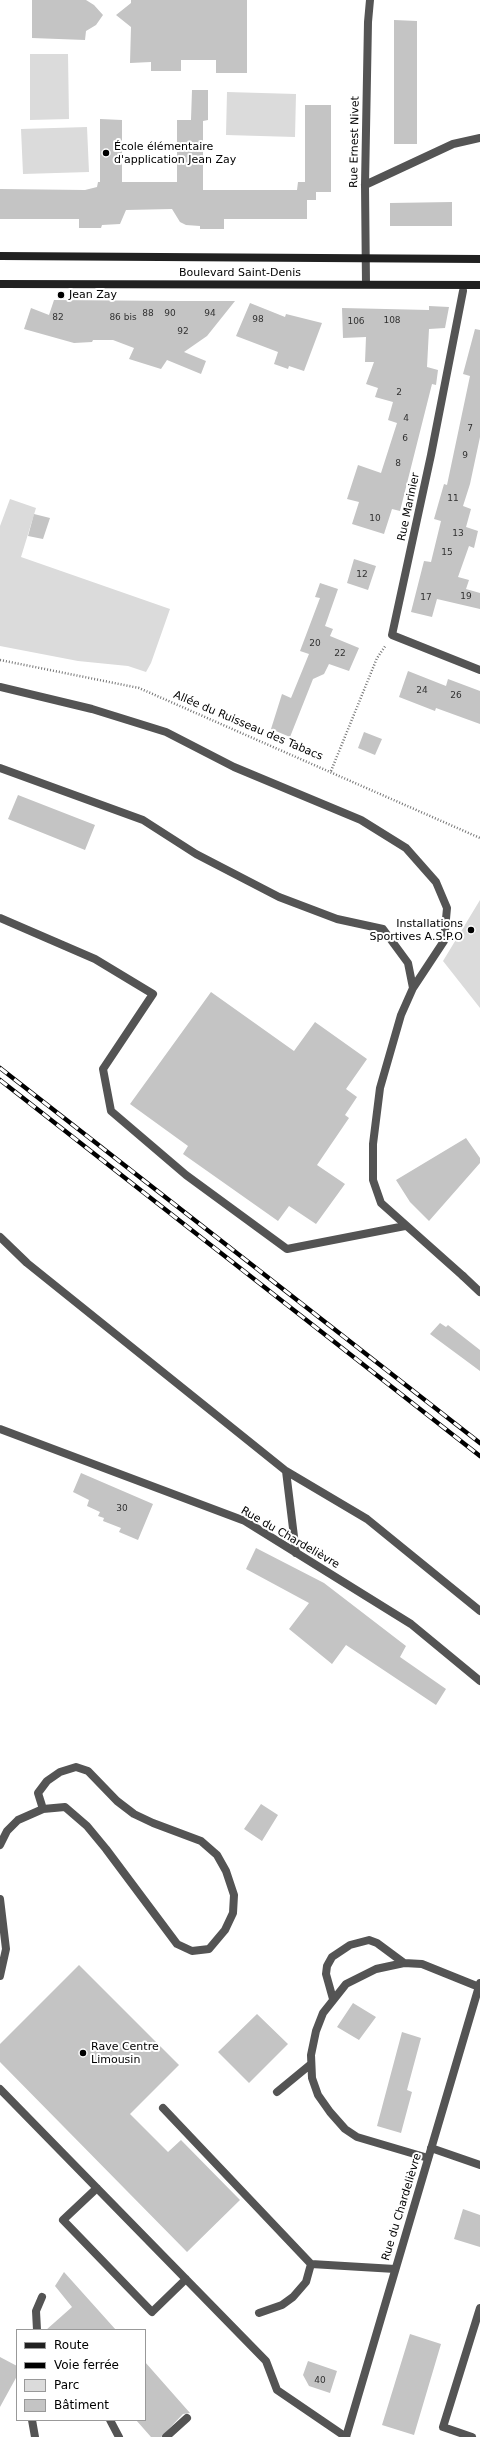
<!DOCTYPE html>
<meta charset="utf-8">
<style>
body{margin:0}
#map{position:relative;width:480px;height:2437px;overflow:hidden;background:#fff;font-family:"DejaVu Sans",sans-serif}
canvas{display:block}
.legend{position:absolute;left:16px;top:2329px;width:130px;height:92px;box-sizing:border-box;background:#fff;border:1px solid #999;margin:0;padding:5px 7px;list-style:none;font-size:12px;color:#000}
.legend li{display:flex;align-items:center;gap:8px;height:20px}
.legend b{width:20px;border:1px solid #999}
</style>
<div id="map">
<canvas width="480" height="2437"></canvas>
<ul class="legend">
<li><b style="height:5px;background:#212121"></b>Route</li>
<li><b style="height:5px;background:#000"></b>Voie ferrée</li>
<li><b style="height:11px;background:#dbdbdb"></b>Parc</li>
<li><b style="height:11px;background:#c4c4c4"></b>Bâtiment</li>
</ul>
</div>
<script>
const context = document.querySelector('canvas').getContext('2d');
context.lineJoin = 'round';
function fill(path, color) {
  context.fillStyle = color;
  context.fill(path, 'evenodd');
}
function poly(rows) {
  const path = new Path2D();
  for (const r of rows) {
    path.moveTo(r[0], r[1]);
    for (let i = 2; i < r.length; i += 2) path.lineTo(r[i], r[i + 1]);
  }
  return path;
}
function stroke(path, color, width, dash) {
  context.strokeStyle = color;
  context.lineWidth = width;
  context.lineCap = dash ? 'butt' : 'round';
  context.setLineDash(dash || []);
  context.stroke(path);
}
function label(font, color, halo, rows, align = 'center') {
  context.font = font + ' "DejaVu Sans",sans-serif';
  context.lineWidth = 4;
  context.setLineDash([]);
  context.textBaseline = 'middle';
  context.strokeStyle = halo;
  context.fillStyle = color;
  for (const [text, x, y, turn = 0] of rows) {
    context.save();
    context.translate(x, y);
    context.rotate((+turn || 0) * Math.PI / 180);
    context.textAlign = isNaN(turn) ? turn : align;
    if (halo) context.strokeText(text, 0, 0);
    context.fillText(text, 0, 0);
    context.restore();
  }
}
fill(poly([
 [30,54,68,54,69,119,30,120],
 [227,92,296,94,295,137,226,135],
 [87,127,89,172,23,174,21,129],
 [10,499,36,508,21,557,170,609,151,663,146,672,128,666,78,661,0,646,0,526],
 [480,900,480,1008,443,961]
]), '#dbdbdb');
fill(poly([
 [32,0,86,0,94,5,103,15,96,25,86,31,85,40,32,38],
 [131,0,247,0,247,73,216,73,216,60,181,60,181,71,151,71,151,62,130,63,131,27,116,15,131,3],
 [394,20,417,21,417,144,394,144],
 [192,90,208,90,208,120,203,121,203,190,297,190,298,182,305,182,305,105,331,105,331,192,316,192,316,200,307,200,307,219,224,219,224,229,200,229,200,226,186,225,180,222,172,209,126,210,120,224,102,225,101,228,79,228,79,219,0,219,0,189,85,190,97,187,98,182,100,182,100,119,122,120,122,182,177,182,177,120,191,120],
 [452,202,452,226,390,226,390,203],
 [54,300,179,301,235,301,207,336,184,352,206,361,201,374,167,360,161,369,129,359,134,348,113,340,93,340,92,342,74,343,24,329,31,308,49,315],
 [250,303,285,317,286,314,322,323,304,371,289,366,288,369,274,364,278,352,236,336],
 [429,306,449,307,445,328,429,329,427,367,438,370,436,385,432,384,400,511,392,509,384,534,352,524,359,502,347,499,358,465,381,473,397,423,388,420,393,402,375,397,378,388,366,384,374,362,365,362,366,337,343,338,342,308,429,310],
 [475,329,480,330,480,437,470,484,463,506,471,509,466,527,478,531,474,548,469,546,458,577,469,580,466,589,480,593,480,609,437,599,432,617,411,612,424,561,431,562,441,521,434,519,444,484,447,485,470,376,463,374],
 [34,514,50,518,43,539,28,536],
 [354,559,376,566,368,590,347,583],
 [320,583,338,589,325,626,333,629,330,636,359,648,349,671,329,664,324,674,313,679,290,737,271,729,282,694,291,698,309,654,300,651,320,598,315,597],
 [408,671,446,686,448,679,480,691,480,724,436,708,435,711,399,697],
 [364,732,382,739,375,755,358,748],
 [18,795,95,825,85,850,8,819],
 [211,992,294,1051,315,1022,367,1059,346,1089,357,1097,345,1115,349,1118,317,1165,345,1184,316,1224,289,1206,278,1221,183,1154,188,1146,130,1104],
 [466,1138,480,1158,480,1163,429,1221,410,1202,396,1180],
 [440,1323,446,1327,448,1325,480,1350,480,1371,430,1334],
 [81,1473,153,1504,138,1540,119,1532,121,1528,103,1521,104,1518,98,1516,100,1512,87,1506,89,1500,73,1492],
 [256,1548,324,1583,406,1646,400,1657,446,1689,436,1705,346,1645,332,1664,289,1629,309,1603,246,1569],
 [261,1804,278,1815,262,1841,244,1829],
 [79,1965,179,2065,130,2114,168,2152,181,2140,240,2200,187,2252,0,2062,0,2044],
 [353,2003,376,2017,359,2040,337,2027],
 [257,2014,288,2044,249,2083,218,2052],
 [402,2032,421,2038,407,2090,412,2092,401,2133,377,2126],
 [463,2209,480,2215,480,2247,454,2239],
 [64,2272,116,2330,46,2330,72,2307,55,2286],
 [410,2334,441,2344,414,2435,382,2425],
 [0,2357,17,2366,17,2376,0,2407],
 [308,2361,337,2371,330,2393,309,2386,303,2375],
 [145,2362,190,2413,183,2414,161,2437,151,2437,136,2420,145,2420]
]), '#c4c4c4');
stroke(poly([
 [0,660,139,688,480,838],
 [331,771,377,658,386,645]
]), '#767676', 2.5, [1, 2]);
stroke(poly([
 [0,687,92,709,166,732,234,767,361,820,406,848,436,882,447,908,444,941,413,988],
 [0,768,143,820,196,854,279,897,337,919,383,929,408,963,413,988,401,1015,380,1088,373,1144,373,1180,381,1203,463,1276],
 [0,918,95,959,153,994,103,1069,111,1111,186,1175,287,1249,405,1226],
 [0,1237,27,1263,286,1471,296,1553],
 [286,1471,367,1519,480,1611],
 [0,1845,7,1831,18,1820,43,1809,65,1807,87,1826,106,1849,177,1944,192,1951,209,1949,225,1930,233,1913,234,1895,226,1871,217,1855,201,1841,153,1823,134,1814,117,1801,88,1771,76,1767,60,1772,47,1781,38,1793,43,1809],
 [0,1899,6,1949,0,1976],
 [333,1999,326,1974,327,1966,332,1957,350,1945,369,1940,377,1943,404,1963],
 [0,2089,266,2361,277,2390,346,2437],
 [277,2092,311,2064],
 [163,2108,311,2264,395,2269],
 [431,2148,480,2165],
 [428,2158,357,2137,345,2129,330,2112,318,2095,312,2078,311,2055,316,2031,323,2013,346,1984,376,1969,404,1963,422,1964,479,1987],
 [97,2188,63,2220,152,2312,186,2279],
 [259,2313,282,2305,293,2297,306,2282,311,2264],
 [37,2330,36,2311,42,2297],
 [32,2420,35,2437],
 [110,2420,119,2437],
 [166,2437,187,2418],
 [472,2437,443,2427,480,2308]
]), '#545454', 8);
stroke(poly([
 [365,185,453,144,480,138],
 [366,284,365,185,368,22,370,0],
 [463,291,431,455,392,635,480,670],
 [463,1276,480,1292],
 [0,1429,245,1521,411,1624,480,1681],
 [346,2437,480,1983]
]), '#545454', 8);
stroke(poly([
 [0,256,480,259],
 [0,284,480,285]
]), '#212121', 8);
const rail = poly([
 [0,1068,480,1443],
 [0,1080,480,1456]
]);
stroke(rail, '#000', 4.5);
stroke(rail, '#fff', 3, [9]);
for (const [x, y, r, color] of [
 [106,153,4,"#000"],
 [61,295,4,"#000"],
 [471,930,4,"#000"],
 [83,2053,4,"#000"]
]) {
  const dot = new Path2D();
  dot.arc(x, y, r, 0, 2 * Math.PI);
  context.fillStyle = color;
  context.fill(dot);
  stroke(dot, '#fff', 1.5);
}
label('9px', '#313131', null, [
 ["88",148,314],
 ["90",170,314],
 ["94",210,314],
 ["82",58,318],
 ["86 bis",123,318],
 ["98",258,320],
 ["108",392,321],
 ["106",356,322],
 ["92",183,332],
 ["2",399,393],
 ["4",406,419],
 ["7",470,429],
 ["6",405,439],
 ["9",465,456],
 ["8",398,464],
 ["11",453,499],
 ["10",375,519],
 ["13",458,534],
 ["15",447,553],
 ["12",362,575],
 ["19",466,597],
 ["17",426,598],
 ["20",315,644],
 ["22",340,654],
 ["24",422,691],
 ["26",456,696],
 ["30",122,1509],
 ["40",320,2381]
]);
label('11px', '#000', '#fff', [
 ["Rue Ernest Nivet",355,142,-89],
 ["Boulevard Saint-Denis",240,273],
 ["Rue Marinier",409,507,-78],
 ["Allée du Ruisseau des Tabacs",248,726,23],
 ["Rue du Chardelièvre",290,1538,30],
 ["Rue du Chardelièvre",402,2207,-73]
]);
label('11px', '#000', '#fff', [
 ["École élémentaire",114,147],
 ["d'application Jean Zay",114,160],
 ["Jean Zay",69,295],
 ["Installations",463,924,"right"],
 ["Sportives A.S.P.O",463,937,"right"],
 ["Rave Centre",91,2047],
 ["Limousin",91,2060]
], 'left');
</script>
